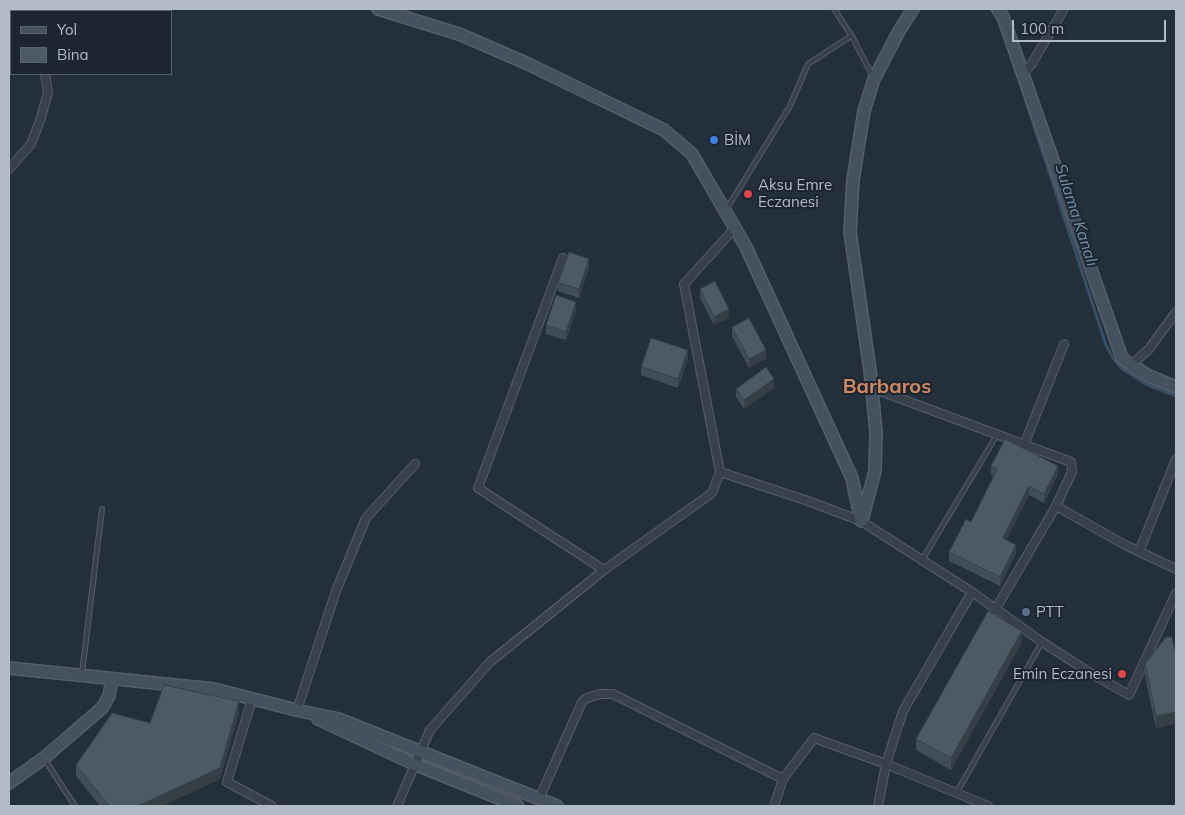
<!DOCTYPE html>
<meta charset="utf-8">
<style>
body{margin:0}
#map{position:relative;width:1185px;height:815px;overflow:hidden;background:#232f3b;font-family:Mulish,sans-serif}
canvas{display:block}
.frame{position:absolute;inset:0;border:10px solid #b2bcc7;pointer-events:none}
.legend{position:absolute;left:10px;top:10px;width:162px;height:65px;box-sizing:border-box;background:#1c2630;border:1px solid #58626c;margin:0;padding:6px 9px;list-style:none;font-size:15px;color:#b2bcc7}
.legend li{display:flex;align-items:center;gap:10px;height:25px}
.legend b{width:25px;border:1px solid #58626c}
.scale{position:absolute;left:1012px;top:20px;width:154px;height:22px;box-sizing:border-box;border:2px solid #b2bcc7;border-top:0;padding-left:6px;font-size:15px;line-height:18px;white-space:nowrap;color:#b2bcc7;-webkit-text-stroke:4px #1c2630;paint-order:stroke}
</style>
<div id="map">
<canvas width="1185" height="815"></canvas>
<div class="frame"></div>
<ul class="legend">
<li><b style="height:6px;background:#45515e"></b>Yol</li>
<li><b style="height:14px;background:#4c5a66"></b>Bina</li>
</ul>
<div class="scale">100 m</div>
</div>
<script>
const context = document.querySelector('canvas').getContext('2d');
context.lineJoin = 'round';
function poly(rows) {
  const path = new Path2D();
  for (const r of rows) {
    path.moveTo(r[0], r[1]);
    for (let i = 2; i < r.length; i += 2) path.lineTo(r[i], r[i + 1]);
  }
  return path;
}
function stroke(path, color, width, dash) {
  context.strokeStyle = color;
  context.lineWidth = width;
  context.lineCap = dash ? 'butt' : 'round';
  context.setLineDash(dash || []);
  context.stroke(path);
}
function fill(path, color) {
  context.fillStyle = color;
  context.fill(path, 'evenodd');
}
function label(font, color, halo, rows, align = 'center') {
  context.font = font + ' Mulish,sans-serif';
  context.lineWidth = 4;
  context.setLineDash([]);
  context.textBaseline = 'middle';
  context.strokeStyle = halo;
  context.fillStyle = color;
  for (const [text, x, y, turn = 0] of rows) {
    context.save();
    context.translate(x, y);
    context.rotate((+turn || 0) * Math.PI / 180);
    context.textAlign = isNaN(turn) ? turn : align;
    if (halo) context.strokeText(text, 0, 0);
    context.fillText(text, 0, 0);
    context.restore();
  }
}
stroke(poly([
 [991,9,1000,23],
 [1010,53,1106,345,1113,358,1121,368,1146,384,1176,396]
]), '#394f64', 3);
const lane = poly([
 [834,9,853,38,873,77],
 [726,210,790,106,808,64,851,36],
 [922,560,997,435],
 [82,673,102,509],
 [45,760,75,806],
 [957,792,1042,642]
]);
const street = poly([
 [9,46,11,47],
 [1023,74,1031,65,1064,9],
 [9,169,31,144,41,118,48,92,45,74],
 [735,228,684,284,720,472,808,501,861,521,972,592,1042,642,1092,674,1129,695,1176,593],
 [563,258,478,488,604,570],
 [1131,365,1149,349,1176,312],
 [872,388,1071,462,1072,472,1056,506],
 [1024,445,1064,344],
 [1139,552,1176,459],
 [995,610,1056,506,1125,545,1176,569],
 [252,699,227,782,272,806],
 [297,710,336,591,366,518,415,464],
 [539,799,582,702,587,698,600,694,613,694,783,779],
 [397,806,430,730,490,662,604,570,712,493,720,472],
 [774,806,783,779,814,738,886,764,988,806],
 [878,806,886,764,903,711,972,592]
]);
const secondary = poly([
 [378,9,459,34,526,63,664,130,692,154,746,247,852,478,861,521],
 [998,9,1003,17,1122,358,1131,365,1149,376,1176,387],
 [862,520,875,471,876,432,870,370,850,232,853,180,864,111,874,79,899,31,913,9],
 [9,668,214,689,300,711,339,719,557,806],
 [318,719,414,764,518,806],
 [9,783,44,758,102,708,109,696,112,679]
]);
stroke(lane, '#555f69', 6);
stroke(street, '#555f69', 10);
stroke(secondary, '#555f69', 14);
stroke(lane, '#37414b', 4);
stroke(street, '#37414b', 8);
stroke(secondary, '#45515e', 11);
fill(poly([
 [589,268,579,298,558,291,558,283],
 [700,289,729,318,714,325,700,298],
 [576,311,566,340,546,334,546,325],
 [732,327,766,359,749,368,732,336],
 [688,359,678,388,641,375,641,367],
 [774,388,744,409,736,397,736,389],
 [991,466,1058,474,1044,503,1029,495,1006,540,1016,553,1000,586,949,561,949,552,971,522,994,476,991,475],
 [1166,637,1156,728,1145,676,1145,664],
 [1022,642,951,770,916,750,916,739],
 [239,713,220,779,162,806,100,806,76,776,76,765,150,723]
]), '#414d58');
fill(poly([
 [589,259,589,268,579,298,579,289],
 [576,302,576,311,566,340,566,332],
 [729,309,729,318,714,325,714,317],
 [688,350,688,359,678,388,678,379],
 [766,350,766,359,749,368,749,359],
 [774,379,774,388,744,409,744,400],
 [1058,466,1058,474,1044,503,1044,494],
 [1029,486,1029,495,1003,547,1003,538],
 [1016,545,1016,553,1000,586,1000,577],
 [1022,631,1022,642,951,770,951,758],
 [239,701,239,713,220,779,162,806,138,806],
 [1176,712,1176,724,1156,728,1156,716]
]), '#353f47');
const building = poly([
 [569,252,589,259,579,289,558,283,569,252],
 [715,281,729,309,714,317,700,289,715,281],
 [556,295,576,302,566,332,546,325,556,295],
 [749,318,766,350,749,359,732,327,749,318],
 [651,338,688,350,678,379,641,367,651,338],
 [766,367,774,379,744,400,736,389,766,367],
 [1005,439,1058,466,1044,494,1029,486,1003,538,1016,545,1000,577,949,552,966,519,971,522,997,469,991,466,1005,439],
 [988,611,1022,631,951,758,916,739,988,611],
 [1166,637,1172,637,1176,654,1176,712,1156,716,1145,664,1166,637],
 [164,685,239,701,220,768,138,806,109,806,76,765,112,713,150,723,164,685]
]);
fill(building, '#4c5a66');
stroke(building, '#353f47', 1);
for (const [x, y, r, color] of [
 [714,140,5,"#3f7fe0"],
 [748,194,5,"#e0444e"],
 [1026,612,5,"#5c6f8a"],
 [1122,674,5,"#e0444e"]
]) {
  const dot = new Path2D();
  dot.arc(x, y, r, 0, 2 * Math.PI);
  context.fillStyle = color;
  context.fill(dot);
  stroke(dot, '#1c2630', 2);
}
label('15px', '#b2bcc7', '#1c2630', [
 ["BİM",724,140],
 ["Aksu Emre",758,185],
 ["Eczanesi",758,202],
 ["PTT",1036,612],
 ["Emin Eczanesi",1112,674,"right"]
], 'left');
label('italic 16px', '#7390aa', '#1c2630', [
 ["Sulama Kanalı",1076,215,72]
]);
label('bold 20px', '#d18863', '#1c2630', [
 ["Barbaros",887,387]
]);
</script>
